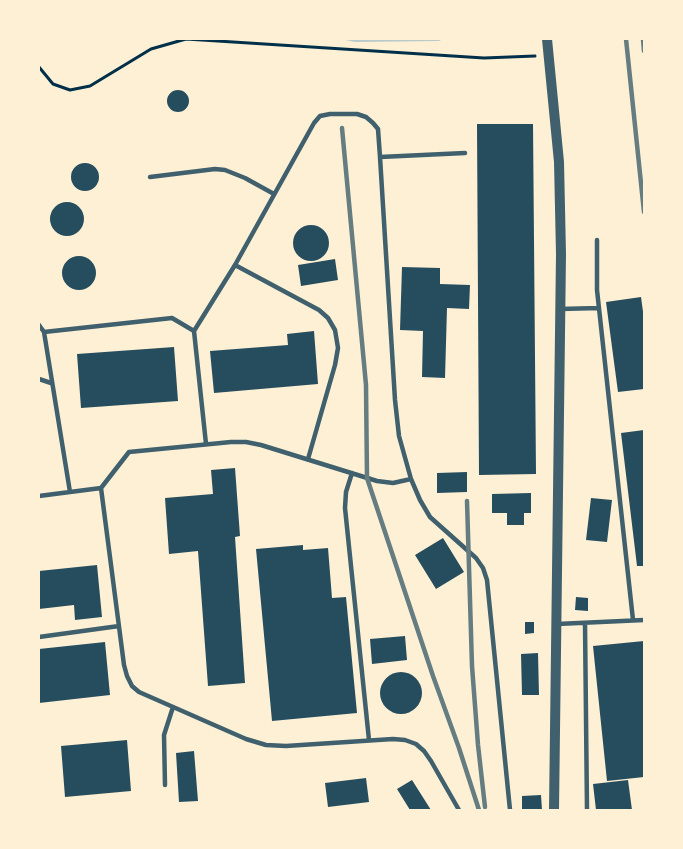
<!DOCTYPE html>
<style>
body{margin:0}
#map{position:relative;width:683px;height:849px;overflow:hidden;background:#fdf0d5;font-family:Lato,sans-serif}
canvas{display:block}
.frame{position:absolute;inset:0;border:40px solid #fdf0d5;pointer-events:none}
</style>
<div id="map">
<canvas width="683" height="849"></canvas>
<div class="frame"></div>
</div>
<script>
const context = document.querySelector('canvas').getContext('2d');
context.lineJoin = 'round';
function fill(path, color) {
  context.fillStyle = color;
  context.fill(path, 'evenodd');
}
function poly(rows) {
  const path = new Path2D();
  for (const r of rows) {
    if (r.length === 3) {
      path.moveTo(r[0] + r[2], r[1]);
      path.arc(r[0], r[1], r[2], 0, 2 * Math.PI);
      continue;
    }
    path.moveTo(r[0], r[1]);
    for (let i = 2; i < r.length; i += 2) path.lineTo(r[i], r[i + 1]);
  }
  return path;
}
function stroke(path, color, width, dash) {
  context.strokeStyle = color;
  context.lineWidth = width;
  context.lineCap = dash ? 'butt' : 'round';
  context.setLineDash(dash || []);
  context.stroke(path);
}
fill(poly([
 [341,39,443,39,439,41,355,42]
]), '#b9caca');
fill(poly([
 [178,101,11],
 [477,124,533,124,536,474,479,475],
 [85,177,14],
 [67,219,17],
 [311,243,18],
 [79,273,17],
 [335,259,338,280,301,286,298,265],
 [402,267,440,268,440,284,470,285,469,309,447,308,445,378,422,377,423,331,400,330],
 [641,297,644,319,644,389,618,392,606,302],
 [314,331,318,384,214,393,210,351,288,345,287,334],
 [174,347,178,401,81,408,77,354],
 [644,430,644,566,637,566,621,433],
 [235,468,240,536,235,537,245,683,208,686,198,551,169,554,165,498,213,494,211,470],
 [467,472,467,492,437,493,437,473],
 [531,493,531,513,524,513,524,525,507,525,507,513,492,513,492,494],
 [591,498,612,500,607,542,586,540],
 [443,538,464,572,436,589,415,555],
 [303,545,303,550,328,548,332,598,346,597,357,713,272,721,256,549],
 [97,565,102,617,75,620,74,605,39,609,39,571],
 [576,597,588,598,588,611,575,610],
 [525,622,534,622,534,633,525,634],
 [405,636,407,660,372,664,370,639],
 [644,641,644,777,607,781,593,646],
 [105,642,110,695,39,703,39,649],
 [538,653,539,695,522,695,521,654],
 [401,693,21],
 [127,740,131,791,65,797,61,746],
 [194,751,198,801,179,802,176,753],
 [366,778,369,802,328,807,325,783],
 [412,780,431,810,410,810,397,789],
 [628,780,632,810,596,810,593,784],
 [541,795,542,810,522,810,522,796]
]), '#264d5e');
stroke(poly([
 [39,67,53,84,70,90,90,86,151,49,186,39,484,58,535,56]
]), '#003049', 3);
stroke(poly([
 [465,153,380,157,395,400,399,436,411,479,420,500,430,517,476,558,483,568,487,580,510,810],
 [150,177,215,169,225,170,245,178,274,194],
 [597,240,597,290,633,620],
 [235,265,319,310,328,318,335,330,338,348,335,365,308,459],
 [560,309,599,308],
 [39,325,44,332,70,492],
 [44,332,172,318,194,331],
 [39,379,51,383],
 [206,444,194,331,235,265,314,123,320,116,330,114,357,114,366,117,373,123,378,129,380,157],
 [352,473,346,492,345,508,369,740],
 [101,488,129,452,231,442,246,442,261,445,377,481,393,483,411,479],
 [39,496,101,488,124,665,127,676,132,686,139,692,246,739,266,745,286,746,393,739,405,740,416,744,424,751,431,761,459,810],
 [585,623,587,810],
 [557,624,644,620],
 [39,637,119,626],
 [165,785,164,735,173,707]
]), '#3f606c', 4.5);
stroke(poly([
 [547,39,559,162,561,254,554,810]
]), '#3f606c', 10);
stroke(poly([
 [626,39,644,212],
 [643,39,644,51],
 [342,128,366,385,367,478,433,676,459,748,479,810],
 [467,501,472,666,478,745,485,807]
]), '#657d81', 4.5);
</script>
